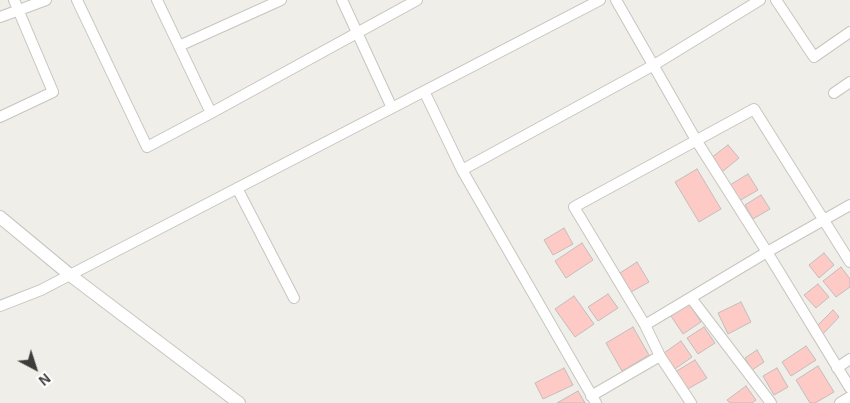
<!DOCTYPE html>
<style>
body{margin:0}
#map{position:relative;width:850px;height:403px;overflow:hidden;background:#efeee8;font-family:Helvetica,sans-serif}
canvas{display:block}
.north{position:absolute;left:10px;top:343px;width:50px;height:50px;-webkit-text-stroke:4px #fff;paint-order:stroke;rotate:140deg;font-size:14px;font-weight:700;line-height:20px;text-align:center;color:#3c3c3a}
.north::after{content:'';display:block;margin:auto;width:18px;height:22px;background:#3c3c3a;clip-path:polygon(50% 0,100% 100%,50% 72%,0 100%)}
</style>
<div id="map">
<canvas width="850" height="403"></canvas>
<div class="north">N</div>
</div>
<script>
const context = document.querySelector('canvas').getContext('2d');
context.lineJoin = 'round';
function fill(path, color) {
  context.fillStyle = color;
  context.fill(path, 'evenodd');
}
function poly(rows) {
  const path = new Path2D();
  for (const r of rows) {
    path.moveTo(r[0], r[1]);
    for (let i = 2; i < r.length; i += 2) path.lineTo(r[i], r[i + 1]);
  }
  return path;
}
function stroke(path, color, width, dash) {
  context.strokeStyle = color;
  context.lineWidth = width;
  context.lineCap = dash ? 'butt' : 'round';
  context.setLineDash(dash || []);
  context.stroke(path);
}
const building = poly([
 [728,145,739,158,722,172,711,158,728,145],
 [697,169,721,209,699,222,675,182,697,169],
 [748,174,758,190,739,201,730,185,748,174],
 [761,195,770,209,753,219,745,205,761,195],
 [564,228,573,244,553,255,544,240,564,228],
 [582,243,593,260,566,278,555,261,582,243],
 [824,253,834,265,819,278,809,265,824,253],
 [637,262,649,282,631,292,620,273,637,262],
 [841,267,850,279,850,287,836,297,823,281,841,267],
 [818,284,829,297,816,308,804,295,818,284],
 [608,294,618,308,598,321,588,307,608,294],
 [574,296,594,324,575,337,555,309,574,296],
 [741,302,751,322,728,334,718,313,741,302],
 [689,304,701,322,683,334,671,316,689,304],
 [833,310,839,317,822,335,817,326,833,310],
 [633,327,649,355,622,371,606,343,633,327],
 [704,327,715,343,698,354,687,338,704,327],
 [681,341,692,357,675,369,664,353,681,341],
 [806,346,816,360,791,376,782,362,806,346],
 [757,350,764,362,752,370,745,358,757,350],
 [695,360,707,378,686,390,675,372,695,360],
 [818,366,834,392,815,403,810,403,796,380,818,366],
 [564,368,573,385,543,399,535,383,564,368],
 [777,368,788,387,774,395,763,376,777,368],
 [746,386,756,400,752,403,730,403,727,400,746,386],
 [578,391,585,403,557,403,578,391]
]);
fill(building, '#fdcac5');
stroke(building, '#c3bcbb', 1);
const minor = poly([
 [77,0,147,147,211,113,157,0],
 [342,0,392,108],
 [616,0,696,140,767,252,850,388],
 [776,0,814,57,850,32],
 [0,17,46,0],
 [179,46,281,0],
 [424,91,462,170,596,403],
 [834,93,850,82],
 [211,113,417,0],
 [0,117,53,92,14,0],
 [462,170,654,65,760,0],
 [237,188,294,298],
 [691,298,771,403],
 [0,306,41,290,600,0],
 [645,325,767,252,850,205],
 [837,368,850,359],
 [591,396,660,356],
 [691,403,660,356,645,325,574,207,754,109,850,262],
 [840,403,850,397]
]);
const tertiary = poly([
 [0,217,70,275,239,403]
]);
stroke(minor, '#c6c5c0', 12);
stroke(tertiary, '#c6c5c0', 14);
stroke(minor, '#fff', 10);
stroke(tertiary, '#fff', 12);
</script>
